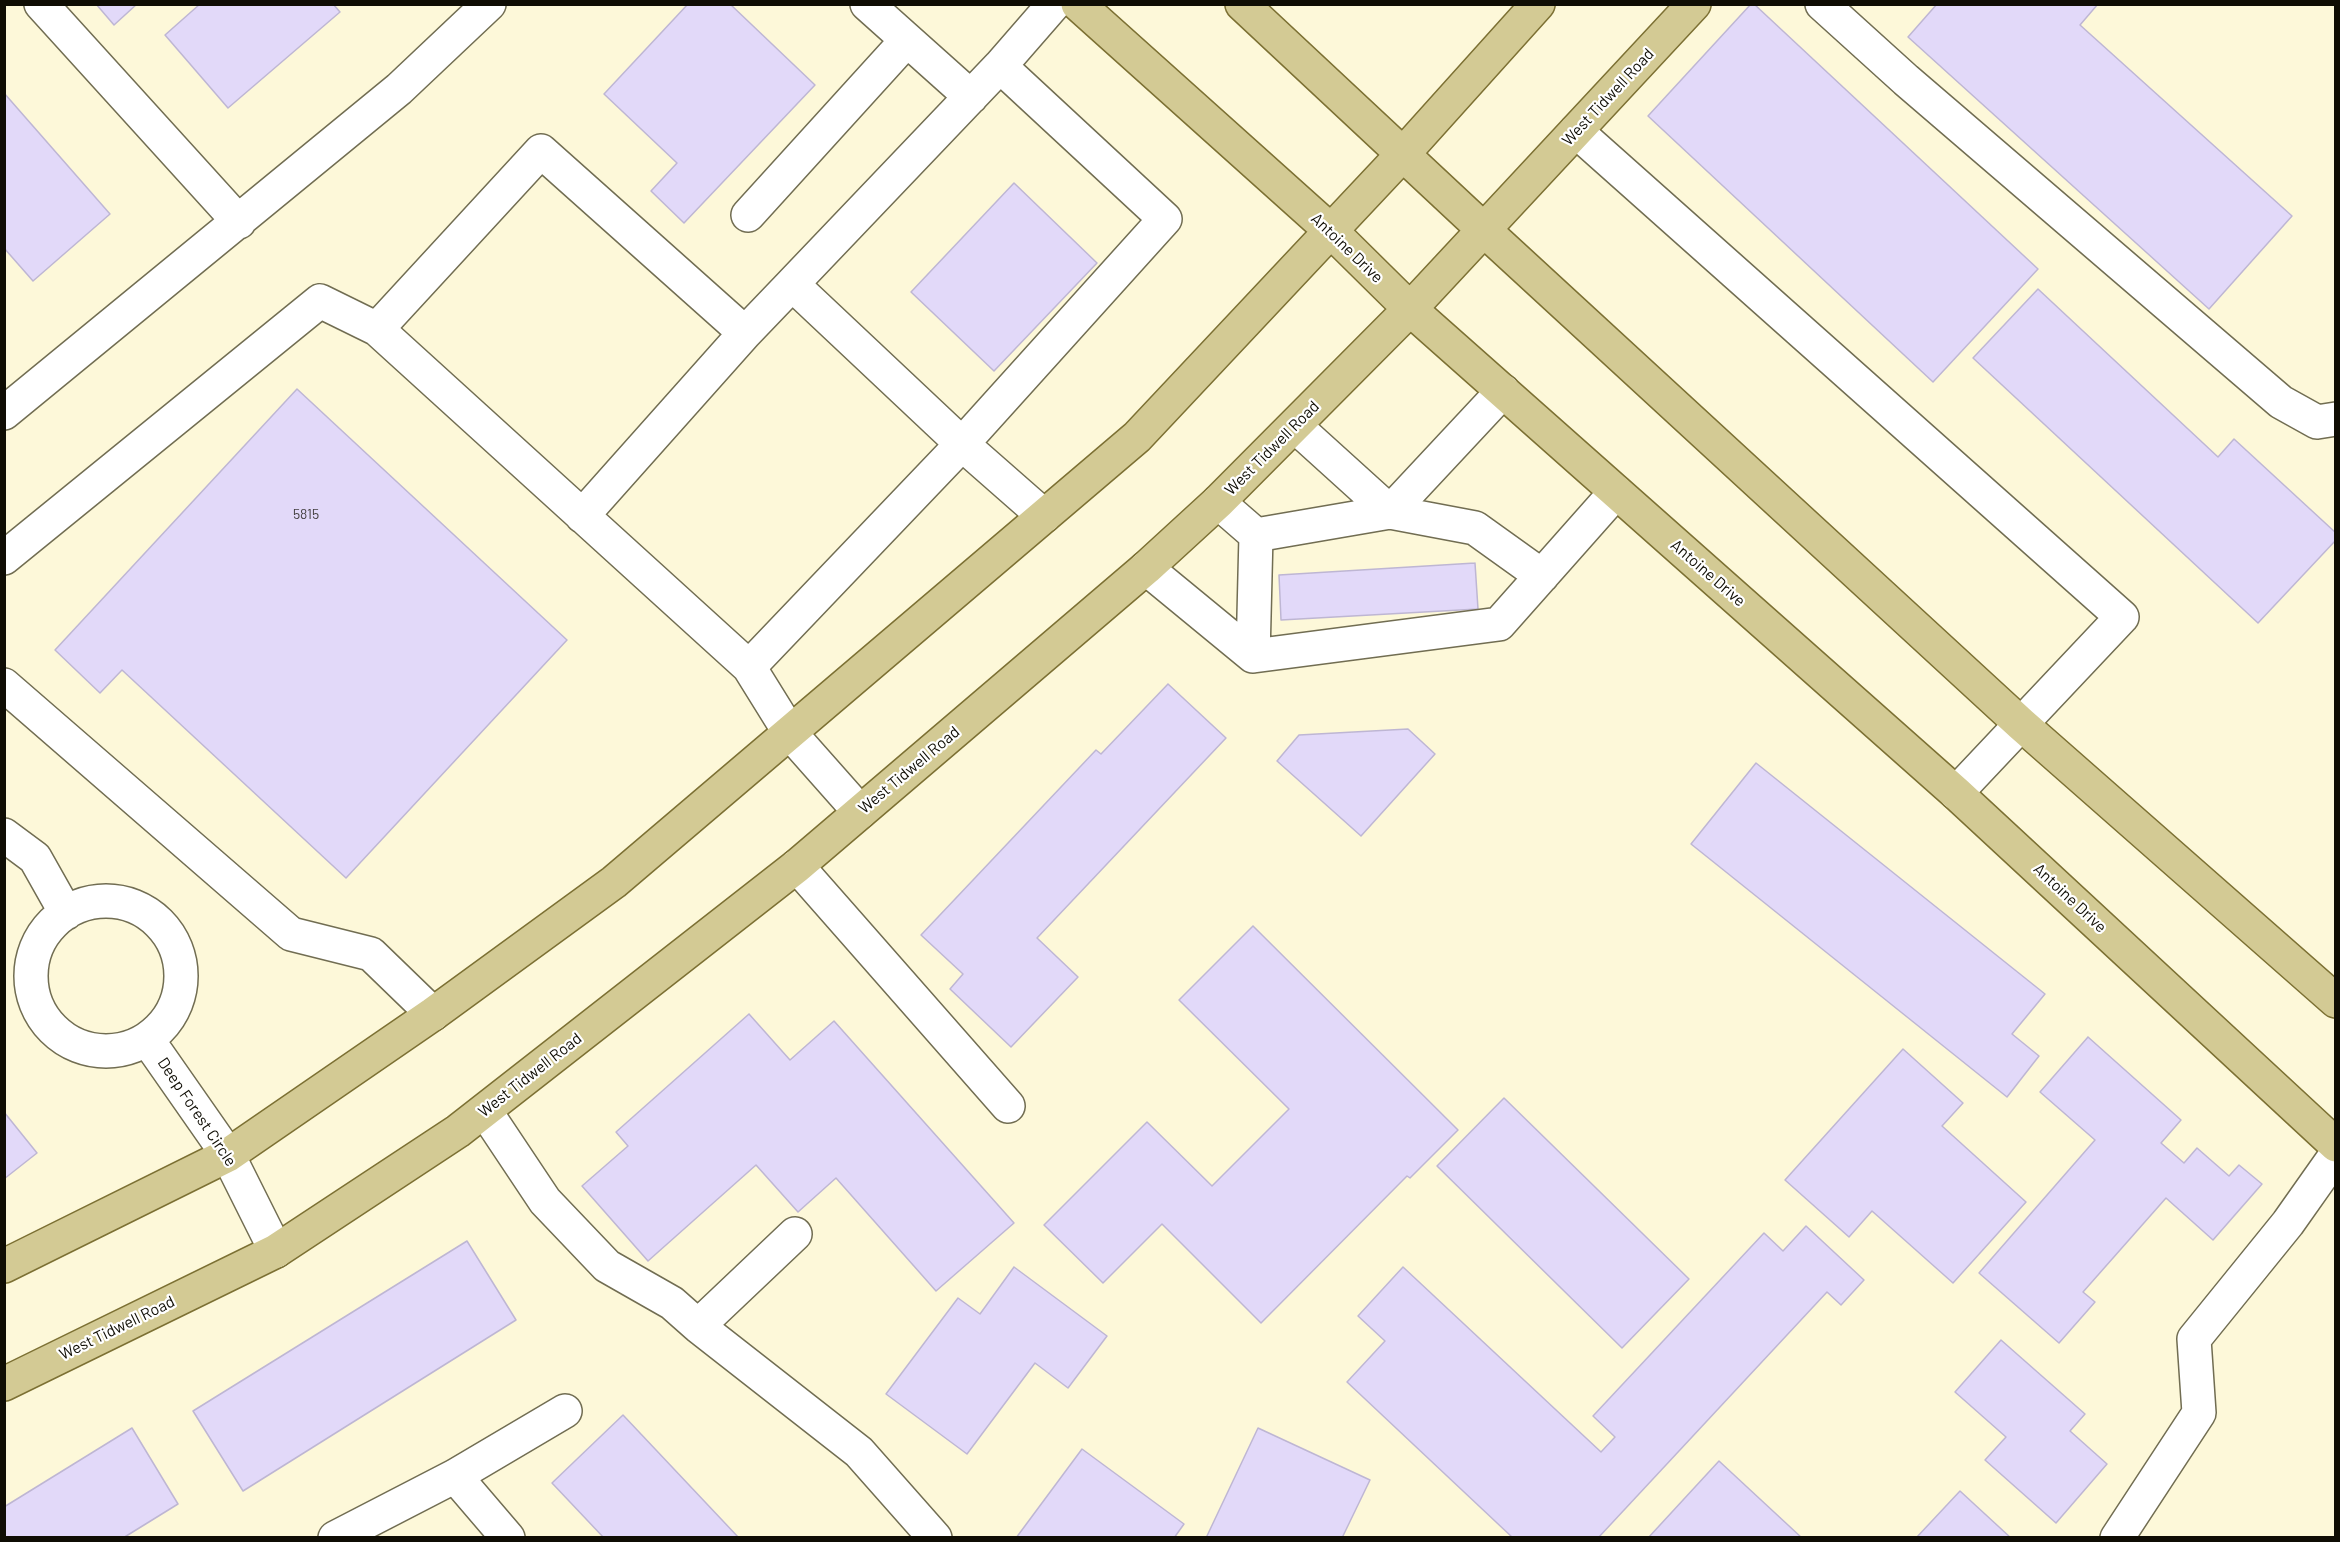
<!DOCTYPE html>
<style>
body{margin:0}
#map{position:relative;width:2340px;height:1542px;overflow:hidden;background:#fdf8d9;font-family:Barlow,sans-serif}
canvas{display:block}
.frame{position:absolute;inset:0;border:6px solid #0f0d04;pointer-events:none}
</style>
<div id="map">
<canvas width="2340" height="1542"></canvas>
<div class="frame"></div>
</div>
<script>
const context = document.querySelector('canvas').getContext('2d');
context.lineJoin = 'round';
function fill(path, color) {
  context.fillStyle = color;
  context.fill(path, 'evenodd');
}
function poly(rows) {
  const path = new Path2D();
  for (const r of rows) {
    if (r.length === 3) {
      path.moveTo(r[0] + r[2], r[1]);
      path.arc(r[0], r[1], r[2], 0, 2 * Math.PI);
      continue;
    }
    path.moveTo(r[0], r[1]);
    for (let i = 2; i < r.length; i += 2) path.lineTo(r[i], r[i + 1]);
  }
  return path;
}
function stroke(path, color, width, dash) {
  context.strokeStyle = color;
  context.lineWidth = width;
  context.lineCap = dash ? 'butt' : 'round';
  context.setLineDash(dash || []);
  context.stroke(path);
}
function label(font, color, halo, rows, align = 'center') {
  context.font = font + ' Barlow,sans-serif';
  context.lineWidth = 4.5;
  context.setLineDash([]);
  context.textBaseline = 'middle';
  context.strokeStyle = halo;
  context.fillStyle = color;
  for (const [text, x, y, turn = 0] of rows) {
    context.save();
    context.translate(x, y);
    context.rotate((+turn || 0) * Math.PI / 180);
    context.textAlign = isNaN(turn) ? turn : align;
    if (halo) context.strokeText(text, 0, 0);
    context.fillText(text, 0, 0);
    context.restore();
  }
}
const building = poly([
 [96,4,137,4,114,25,96,4],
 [200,4,333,4,340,12,228,108,165,35,200,4],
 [688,4,730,4,815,85,684,223,651,191,677,163,604,94,688,4],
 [1751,4,1754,4,2038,269,1933,382,1648,116,1751,4],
 [1937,4,2098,4,2080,25,2292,216,2209,309,1908,37,1937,4],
 [4,93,110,214,33,281,4,248,4,93],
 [1014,183,1097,263,994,371,911,292,1014,183],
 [2038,289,2218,457,2234,439,2336,533,2336,540,2258,623,1973,358,2038,289],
 [297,389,567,640,346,878,122,670,100,693,55,650,297,389],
 [1475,563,1478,609,1281,620,1279,575,1475,563],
 [1168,684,1226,738,1037,938,1078,977,1011,1047,950,989,963,974,921,935,1096,750,1101,754,1168,684],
 [1408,729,1435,754,1361,836,1277,761,1299,735,1408,729],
 [1756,763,2045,994,2012,1034,2039,1056,2007,1097,1691,844,1756,763],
 [1253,926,1458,1130,1410,1178,1407,1176,1261,1323,1162,1224,1103,1283,1044,1225,1147,1122,1212,1186,1289,1109,1179,1000,1253,926],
 [749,1014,790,1060,834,1021,1014,1223,936,1291,836,1178,798,1212,756,1165,648,1261,582,1186,628,1146,616,1132,749,1014],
 [2088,1037,2181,1120,2161,1143,2184,1163,2197,1148,2229,1176,2239,1165,2262,1184,2213,1240,2166,1198,2083,1292,2095,1302,2059,1343,1979,1273,2095,1140,2040,1092,2088,1037],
 [1903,1049,1963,1103,1942,1126,2026,1202,1953,1283,1872,1211,1849,1237,1785,1180,1903,1049],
 [1504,1098,1689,1279,1622,1348,1437,1166,1504,1098],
 [4,1112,37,1153,4,1179,4,1112],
 [1806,1226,1864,1280,1841,1305,1827,1292,1598,1538,1513,1538,1347,1382,1385,1341,1358,1316,1403,1267,1601,1452,1615,1437,1593,1416,1764,1233,1783,1251,1806,1226],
 [467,1241,516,1320,243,1491,193,1411,467,1241],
 [1014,1267,1107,1336,1068,1388,1035,1363,967,1454,886,1394,958,1298,980,1314,1014,1267],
 [2001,1340,2085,1414,2070,1431,2107,1464,2056,1523,1985,1460,2006,1437,1955,1392,2001,1340],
 [623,1415,739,1538,604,1538,552,1483,623,1415],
 [132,1428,178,1504,123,1538,4,1538,4,1507,132,1428],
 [1258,1428,1370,1480,1342,1538,1206,1538,1258,1428],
 [1082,1449,1184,1524,1174,1538,1016,1538,1082,1449],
 [1719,1461,1802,1538,1648,1538,1719,1461],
 [1960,1491,2011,1538,1916,1538,1960,1491]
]);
fill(building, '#e2d9f9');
stroke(building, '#beb6d3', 1.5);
const minor = poly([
 [41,4,239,222],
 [867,4,971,97],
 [1822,4,1906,80,2281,402,2317,422,2336,419],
 [1000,66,1054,4],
 [1576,131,2122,617,1956,793],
 [748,215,907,40],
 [4,413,399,89,489,4],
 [1295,426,1390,512,1503,391],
 [1218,502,1256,535],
 [582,516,745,333],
 [4,558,320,301,377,329],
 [1146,568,1253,656,1499,624,1616,492],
 [1253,656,1256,535,1390,512,1475,528,1542,576],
 [749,667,962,444,1165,219,1000,66,792,284],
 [4,685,291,934,371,954,433,1014],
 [860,812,790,733,749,667,377,329,541,151,745,333,792,284,962,444,1044,516],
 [4,835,35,858,66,913],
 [797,866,1008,1106],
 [106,976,75],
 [147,1039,228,1155,276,1251],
 [485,1111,545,1201,607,1266,672,1303,698,1326,859,1452,935,1538],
 [698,1326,795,1234],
 [455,1476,508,1538],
 [335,1538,455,1476,565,1411],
 [2117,1538,2199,1413,2194,1339,2288,1223,2336,1155]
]);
const major = poly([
 [1078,4,1330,230,1410,309,1956,793,2336,1145],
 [1242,4,1484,230,2021,724,2336,1001],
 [4,1266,228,1155,433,1014,614,882,1137,437,1403,154,1538,4],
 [4,1384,276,1251,458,1131,797,866,1146,568,1218,502,1410,309,1694,4]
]);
stroke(minor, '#716d52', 36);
stroke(major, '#7c7033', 36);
stroke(minor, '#fff', 33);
stroke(major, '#d3ca94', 33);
label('14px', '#444041', null, [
 ["5815",306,514]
]);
label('16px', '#0f0d04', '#fff', [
 ["West Tidwell Road",1608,97,-47],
 ["Antoine Drive",1347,248,44],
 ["West Tidwell Road",1272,448,-45],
 ["Antoine Drive",1708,573,41],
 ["West Tidwell Road",909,770,-40],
 ["Antoine Drive",2070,898,43],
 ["West Tidwell Road",530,1075,-38],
 ["Deep Forest Circle",197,1112,56],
 ["West Tidwell Road",117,1328,-26]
]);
</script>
